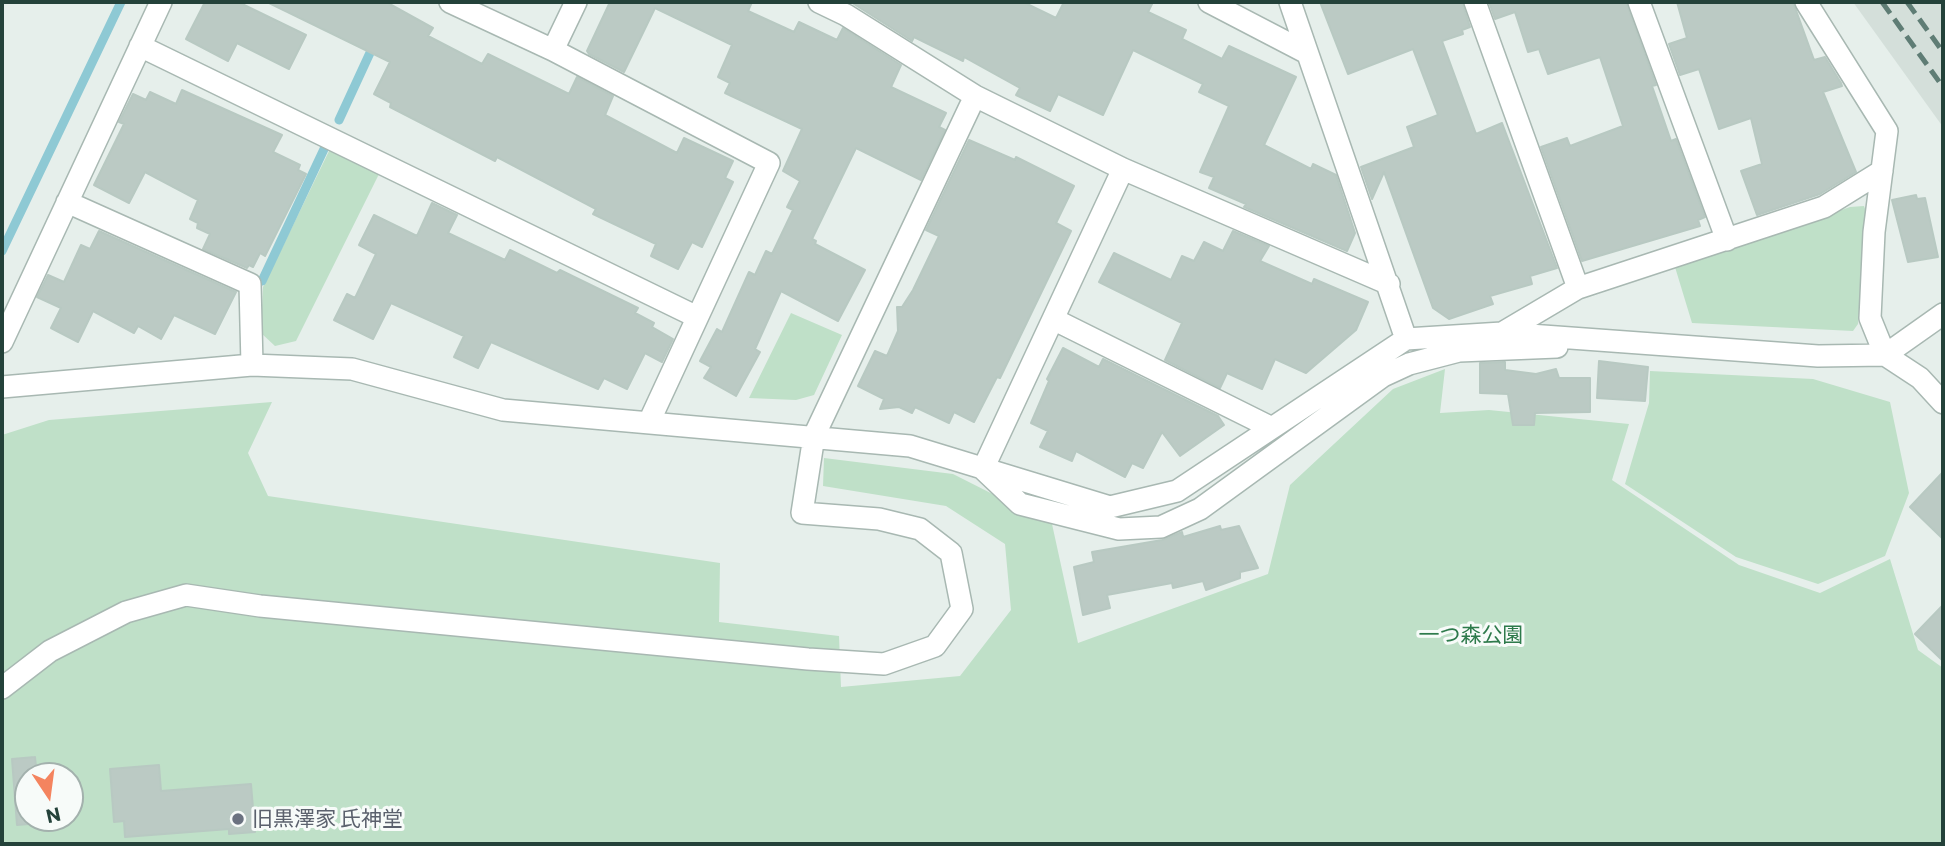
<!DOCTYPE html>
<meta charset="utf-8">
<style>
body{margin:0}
#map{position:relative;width:1945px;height:846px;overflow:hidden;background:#e6efeb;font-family:Commissioner,sans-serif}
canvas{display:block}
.frame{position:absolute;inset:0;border:4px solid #24423a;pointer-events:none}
.north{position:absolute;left:14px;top:762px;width:70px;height:70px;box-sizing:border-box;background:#f7fbf9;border:2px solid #a3b1ad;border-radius:50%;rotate:167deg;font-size:19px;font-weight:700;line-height:28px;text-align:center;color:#24423a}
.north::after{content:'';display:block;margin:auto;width:24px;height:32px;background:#f4845f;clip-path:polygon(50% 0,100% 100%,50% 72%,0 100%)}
</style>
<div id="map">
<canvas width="1945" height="846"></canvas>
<div class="frame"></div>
<div class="north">N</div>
</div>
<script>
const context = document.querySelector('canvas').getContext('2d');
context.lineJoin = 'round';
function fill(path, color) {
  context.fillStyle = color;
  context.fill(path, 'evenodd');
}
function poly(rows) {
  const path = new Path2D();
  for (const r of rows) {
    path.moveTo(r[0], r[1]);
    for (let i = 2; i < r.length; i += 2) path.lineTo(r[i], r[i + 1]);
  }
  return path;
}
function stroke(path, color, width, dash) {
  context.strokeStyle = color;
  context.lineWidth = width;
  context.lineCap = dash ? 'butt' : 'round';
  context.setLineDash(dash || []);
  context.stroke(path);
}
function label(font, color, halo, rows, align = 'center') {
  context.font = font + ' Commissioner,"Noto Sans JP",sans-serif';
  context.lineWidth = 6;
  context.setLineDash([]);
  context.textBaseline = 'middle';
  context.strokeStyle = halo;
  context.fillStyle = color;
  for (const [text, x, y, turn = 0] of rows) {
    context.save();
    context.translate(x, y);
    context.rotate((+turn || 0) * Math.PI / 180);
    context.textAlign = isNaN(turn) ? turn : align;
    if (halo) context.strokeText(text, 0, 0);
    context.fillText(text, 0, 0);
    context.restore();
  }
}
fill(poly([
 [1853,2,1943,2,1943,127]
]), '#d4dfda');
fill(poly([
 [330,149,379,174,296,341,275,346,261,333,263,287],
 [1864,206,1868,217,1858,324,1853,331,1692,323,1675,267,1850,207],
 [791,313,842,335,814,395,796,400,749,398],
 [1445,369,1440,413,1489,410,1629,424,1612,480,1739,565,1820,593,1890,559,1918,650,1943,668,1943,844,2,844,2,435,49,420,272,402,248,453,268,496,720,563,719,622,839,636,841,687,960,676,1011,610,1005,544,946,506,823,486,824,458,953,474,1052,524,1078,643,1268,574,1290,485,1393,389],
 [28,776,70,776,70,818,28,818],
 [1650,371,1813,379,1890,402,1909,493,1885,556,1818,584,1736,557,1625,484,1649,403]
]), '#bfe0c8');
stroke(poly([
 [339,120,375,42],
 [2,251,121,2],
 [262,281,325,147]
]), '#8ec9d4', 9);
const building = poly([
 [205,2,238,2,306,35,289,69,237,43,228,61,186,39,205,2],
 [267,2,386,2,433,28,428,36,482,64,488,54,569,94,577,77,613,96,605,115,677,153,684,138,733,161,725,178,733,182,702,247,692,242,678,269,651,256,656,244,593,214,596,209,497,157,495,161,390,107,391,103,374,94,390,62,267,2],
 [610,2,752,2,748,11,794,32,799,22,837,40,843,28,901,65,891,87,946,113,939,127,945,130,921,180,856,148,812,239,816,241,815,244,865,270,838,321,781,291,755,349,760,352,736,396,704,378,711,367,700,361,717,329,722,332,749,272,755,275,766,251,772,254,793,210,787,207,800,181,783,171,802,129,725,93,730,83,718,77,732,45,655,8,624,72,589,54,587,51,610,2],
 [855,2,1023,2,1056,18,1064,2,1153,2,1148,12,1186,30,1182,39,1222,59,1229,46,1296,77,1264,145,1311,169,1313,164,1336,175,1355,233,1347,251,1244,207,1246,204,1209,188,1214,177,1200,172,1229,106,1199,92,1203,84,1133,50,1103,115,1058,94,1050,111,1016,95,1020,88,964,57,963,61,914,37,912,41,854,4,855,2],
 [1320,2,1462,2,1470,27,1462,30,1463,34,1442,41,1476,134,1502,123,1557,268,1530,276,1532,284,1490,296,1493,304,1449,319,1433,308,1384,172,1372,199,1361,167,1414,147,1407,127,1438,115,1413,49,1348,74,1320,2],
 [1489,2,1626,2,1656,85,1652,86,1671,141,1676,139,1705,217,1698,220,1700,226,1582,261,1541,147,1567,138,1570,146,1623,126,1600,57,1548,74,1539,49,1528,52,1515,12,1495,19,1489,2],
 [1677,2,1793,2,1814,60,1825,57,1841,83,1842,86,1823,92,1856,172,1820,194,1757,215,1741,171,1762,164,1751,118,1719,129,1699,69,1680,75,1669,44,1687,38,1677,2],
 [182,90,282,135,273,152,300,165,298,170,306,174,265,256,260,253,253,267,249,265,247,268,203,249,210,234,197,228,198,223,190,219,198,200,145,172,129,203,94,185,124,124,119,122,133,94,146,100,150,92,176,104,182,90],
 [969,140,1015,160,1016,157,1074,186,1056,223,1071,231,1000,378,997,377,974,422,954,412,949,423,915,407,912,413,899,407,880,409,884,399,858,386,875,351,887,356,898,331,897,307,902,307,913,290,939,236,926,230,969,140],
 [1916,195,1917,199,1925,198,1938,257,1908,262,1892,200,1916,195],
 [432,203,457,215,448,233,505,260,510,250,557,273,560,270,638,308,635,313,654,323,652,327,673,339,662,362,645,353,627,389,604,378,598,389,491,342,478,368,454,357,464,336,391,303,373,339,334,320,347,294,355,298,376,254,359,245,374,215,417,236,432,203],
 [99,231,236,292,215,334,174,315,161,339,138,326,134,333,93,311,78,342,51,328,61,308,37,297,48,275,64,282,81,245,90,249,99,231],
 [1233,231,1269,246,1260,261,1312,284,1314,279,1368,302,1356,330,1306,373,1275,359,1262,389,1227,373,1220,388,1165,360,1182,323,1099,282,1114,253,1171,280,1182,256,1194,261,1204,242,1223,251,1233,231],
 [1063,348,1099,367,1103,359,1218,416,1224,425,1180,456,1162,432,1143,468,1132,463,1125,477,1076,451,1072,461,1040,447,1048,431,1031,423,1049,381,1047,379,1063,348],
 [1599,361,1648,367,1645,401,1597,398,1599,361],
 [1505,362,1505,370,1536,374,1556,369,1559,378,1590,378,1590,412,1535,413,1534,425,1513,425,1508,394,1480,393,1480,363,1505,362],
 [1943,472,1943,539,1910,507,1943,472],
 [1220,526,1221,530,1239,526,1258,568,1240,572,1240,578,1206,590,1203,581,1173,588,1172,583,1107,595,1110,608,1083,615,1074,567,1094,562,1092,552,1162,540,1182,532,1183,537,1220,526],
 [1943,605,1943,661,1915,634,1943,605],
 [35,757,37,776,28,776,28,818,40,818,41,823,17,825,12,759,35,757],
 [159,765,161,791,251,784,255,832,229,834,229,829,125,837,124,821,114,822,110,769,159,765]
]);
fill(building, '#bbcac4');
stroke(building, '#b8c9c2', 2);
const minor = poly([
 [450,2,553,50,769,163,649,422],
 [819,2,846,15,975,96,1123,169,1389,284],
 [1209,2,1307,53],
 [1290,2,1406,339],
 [1475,2,1578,288],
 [1639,2,1727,240],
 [1806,2,1887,131,1874,232,1870,318,1885,355,1943,314],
 [140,46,697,317],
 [553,50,576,2],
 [1123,169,983,469,1020,504,1119,529,1161,527,1200,509,1383,376,1409,364,1459,351,1557,347],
 [67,202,250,284,252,365],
 [1053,319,1270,427],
 [1502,333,1578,288,1824,207,1882,171],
 [2,342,161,2],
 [2,387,252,365,352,369,503,410,910,446,1110,507,1177,491,1406,339,1502,333,1818,356,1885,355,1920,378,1943,403],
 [2,688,50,651,126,612,186,595,260,606,808,659,884,664,935,646,962,609,951,553,920,529,879,519,802,513,814,436,975,96]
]);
stroke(minor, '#a8b8b2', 24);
stroke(minor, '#fff', 21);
stroke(poly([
 [1882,2,1943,87],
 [1907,2,1943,52]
]), '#5f7d75', 5, [14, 7]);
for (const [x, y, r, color] of [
 [238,819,7,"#6b7280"]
]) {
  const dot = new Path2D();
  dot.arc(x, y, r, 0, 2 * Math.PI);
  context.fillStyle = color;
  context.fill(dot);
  stroke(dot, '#f7fbf9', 2.5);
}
label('21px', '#2d7a4b', '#f7fbf9', [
 ["一つ森公園",1471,635]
]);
label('21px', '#5b616d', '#f7fbf9', [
 ["旧黒澤家 氏神堂",252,819]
], 'left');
</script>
